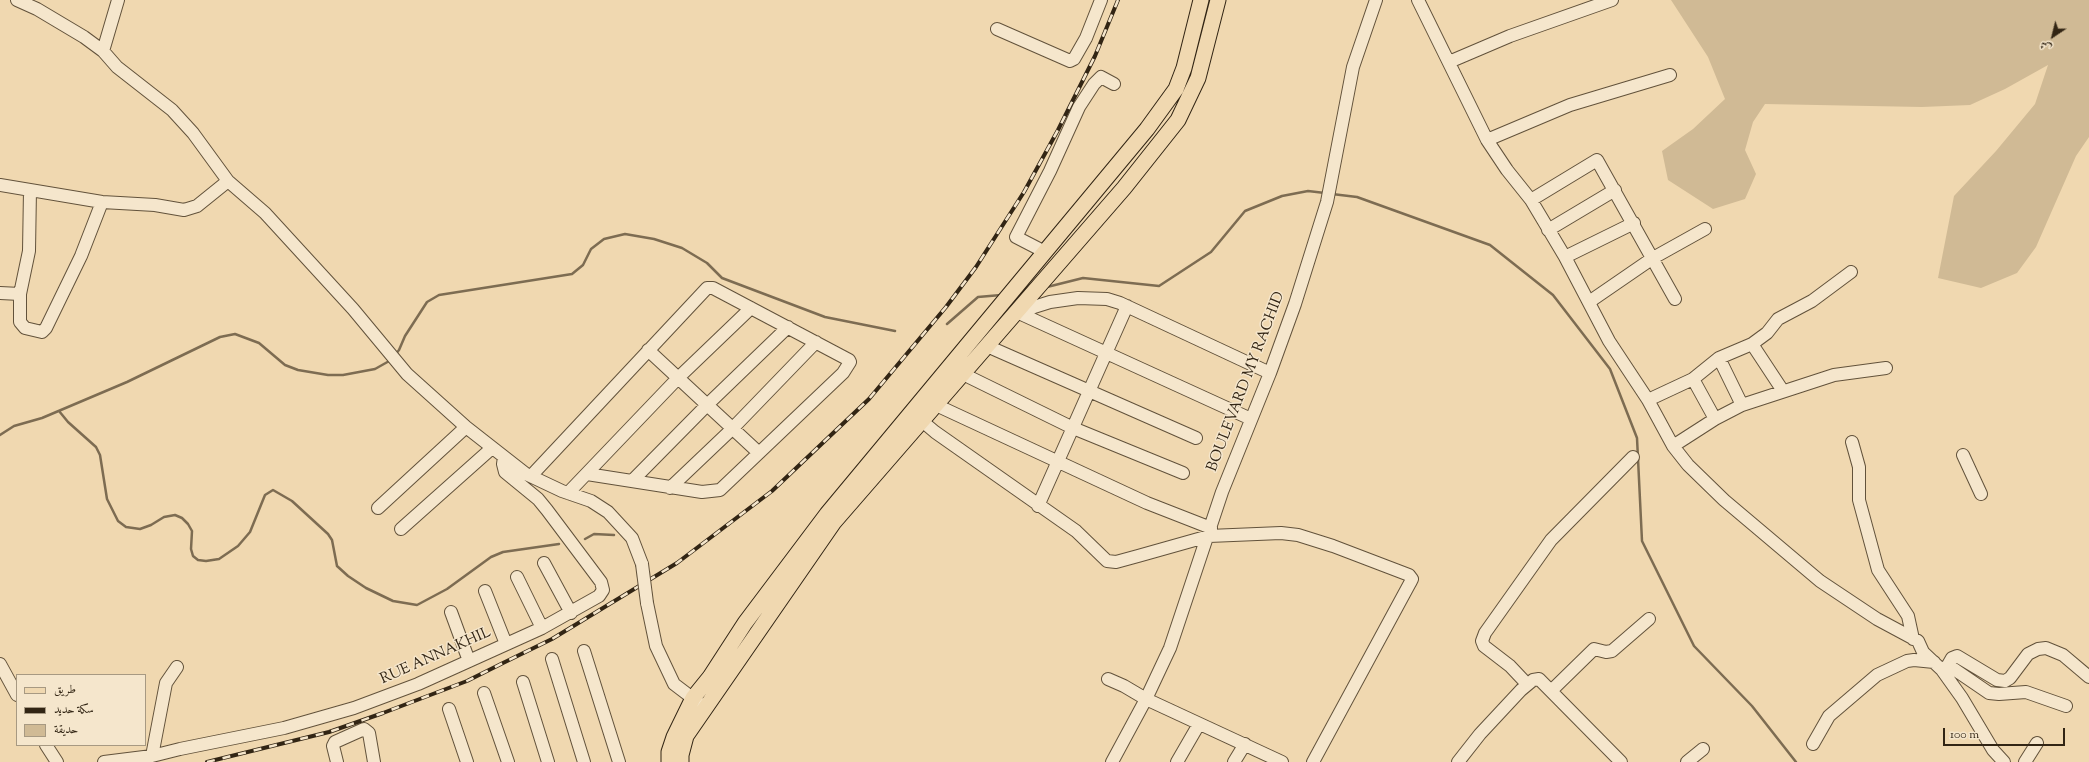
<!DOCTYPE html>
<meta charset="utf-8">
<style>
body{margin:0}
#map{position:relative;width:2089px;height:762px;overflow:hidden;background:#f0d8b0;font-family:"Sorts Mill Goudy",Amiri,serif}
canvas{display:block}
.legend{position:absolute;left:16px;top:674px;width:130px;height:72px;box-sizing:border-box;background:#f5e6cc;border:1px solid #a79982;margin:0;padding:5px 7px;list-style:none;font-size:12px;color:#322514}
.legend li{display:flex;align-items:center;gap:8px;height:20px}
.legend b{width:20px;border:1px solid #a79982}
.north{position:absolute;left:2033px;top:16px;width:40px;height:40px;-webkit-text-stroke:3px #f5e6cc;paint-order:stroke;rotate:215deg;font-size:11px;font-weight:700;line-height:16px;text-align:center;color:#322514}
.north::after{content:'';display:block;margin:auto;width:14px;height:18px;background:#322514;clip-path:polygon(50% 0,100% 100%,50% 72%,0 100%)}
.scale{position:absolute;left:1943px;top:728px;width:122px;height:18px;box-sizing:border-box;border:2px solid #322514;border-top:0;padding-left:5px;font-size:12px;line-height:14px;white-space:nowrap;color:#322514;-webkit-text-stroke:3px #f5e6cc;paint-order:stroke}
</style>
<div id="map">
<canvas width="2089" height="762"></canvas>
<ul class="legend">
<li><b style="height:5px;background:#f0d8b0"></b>طريق</li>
<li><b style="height:5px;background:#322514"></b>سكة حديد</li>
<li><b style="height:11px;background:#d0ba95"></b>حديقة</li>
</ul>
<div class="north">ش</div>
<div class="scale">100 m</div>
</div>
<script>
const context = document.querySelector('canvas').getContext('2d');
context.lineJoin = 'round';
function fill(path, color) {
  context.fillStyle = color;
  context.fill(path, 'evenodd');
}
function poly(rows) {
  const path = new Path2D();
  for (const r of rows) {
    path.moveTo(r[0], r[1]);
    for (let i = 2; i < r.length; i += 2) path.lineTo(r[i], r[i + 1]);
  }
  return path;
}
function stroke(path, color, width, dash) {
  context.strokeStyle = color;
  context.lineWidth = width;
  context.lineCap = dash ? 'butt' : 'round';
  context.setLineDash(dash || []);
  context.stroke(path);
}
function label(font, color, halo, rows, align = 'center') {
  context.font = font + ' "Sorts Mill Goudy",serif';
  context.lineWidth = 3;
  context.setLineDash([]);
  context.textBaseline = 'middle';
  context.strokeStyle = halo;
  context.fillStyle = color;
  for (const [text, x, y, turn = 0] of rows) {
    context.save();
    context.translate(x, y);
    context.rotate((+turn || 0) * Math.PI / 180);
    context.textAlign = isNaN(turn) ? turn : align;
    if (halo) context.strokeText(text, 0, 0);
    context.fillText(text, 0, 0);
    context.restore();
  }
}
fill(poly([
 [1671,0,2089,0,2089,137,2076,156,2036,247,2017,273,1981,288,1938,278,1954,196,1996,151,2035,104,2048,65,2005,89,1970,105,1922,107,1765,104,1753,122,1745,150,1756,174,1745,199,1713,209,1668,180,1662,151,1693,129,1725,99,1708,57]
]), '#d0ba95');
stroke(poly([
 [1332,194,1357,197,1490,245,1553,295,1610,369,1637,438,1642,541,1694,646,1752,706,1796,762],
 [1047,287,1083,278,1159,286,1211,252,1245,211,1282,196,1308,191,1325,193],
 [947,324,978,297,1001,295],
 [395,355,399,350,405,336,427,302,439,295,572,274,583,265,591,249,604,239,625,234,654,239,682,248,707,263,722,278,825,317,895,331],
 [59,411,68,422,96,447,100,455,107,499,118,521,126,527,140,529,151,525,164,517,175,515,182,518,188,524,192,531,191,549,193,556,198,560,206,561,219,559,238,546,250,532,265,495,273,490,292,501,328,534,332,540,337,566,348,576,366,588,393,601,417,605,447,589,491,557,503,552,559,544],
 [0,435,14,426,42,418,127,382,220,337,235,334,259,343,285,365,298,370,328,375,343,375,375,369,391,360],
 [585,539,594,534,614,535]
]), '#7d6c52', 2.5);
const minor = poly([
 [17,0,37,9,84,37,103,51,117,67,172,110,193,133,228,181,265,213,353,309,407,374,466,427,526,474,562,491,591,501,608,512,632,538,642,564],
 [1418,0,1487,140,1507,170,1531,200,1565,257,1609,341,1648,400,1673,446,1688,465,1724,500,1820,581,1877,619,1918,641,1923,652,1942,670,1962,698,1993,750,2004,762],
 [997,29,1070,61,1074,59,1086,38,1101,0],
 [103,51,118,0],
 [1449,62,1510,36,1612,0],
 [1487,140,1570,105,1670,75],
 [0,185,102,202,155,205,184,210,197,206,228,181],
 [30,190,29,251,20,294,20,322,25,328,42,332,46,328,81,256,102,202],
 [1531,200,1597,160,1675,299],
 [1548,230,1615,190],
 [1045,252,1016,237,1050,171,1079,107,1094,84,1101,77,1114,84],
 [1565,257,1634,223],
 [0,293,20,294],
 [1589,302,1653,258,1705,229],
 [1018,311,1021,314,1251,419],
 [1021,314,1034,307,1050,302,1078,298,1107,299,1120,303,1270,373],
 [1752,344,1783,391],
 [987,346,1196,438],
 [648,350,759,453],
 [1719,358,1742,405],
 [963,374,1073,428,1183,473],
 [1693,379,1715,419],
 [1648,400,1693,379,1719,358,1752,344,1767,333,1778,319,1812,301,1851,272],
 [936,405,1147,503,1211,528],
 [922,421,935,432,1076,531,1107,561,1116,562,1138,556,1209,536,1281,533,1298,535,1333,546,1409,575,1412,579,1410,583,1313,762],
 [1852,442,1859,467,1859,500,1878,570,1908,616,1913,639],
 [1673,446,1715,419,1742,405,1834,375,1886,368],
 [1963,455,1981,494],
 [531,476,707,288,713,288,849,360,850,362,843,373,720,490,702,492,587,474],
 [633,480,707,405,788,327],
 [670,488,732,429,816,342],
 [568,493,678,378,751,308],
 [1038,506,1127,306],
 [378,508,466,427],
 [401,529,492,448],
 [544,563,571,613],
 [517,577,542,628],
 [485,591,506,644],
 [647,603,656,646,674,684,699,703],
 [451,612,469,661],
 [584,651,619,762],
 [552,659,584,762],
 [0,664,17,695],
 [1948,665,1952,658,1957,656,1997,680,2005,681,2010,678,2028,654,2038,649,2046,648,2063,655,2089,677],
 [1942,670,1948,665,1989,693,1999,694,2026,692,2066,706],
 [1108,679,1124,686,1146,699,1282,762],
 [523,682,548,762],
 [1527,684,1510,666,1484,646,1482,641,1485,633,1551,540,1633,457],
 [1551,691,1594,649,1606,652,1612,651,1649,619],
 [484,693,508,762],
 [449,709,467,762],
 [1813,744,1829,716,1877,675,1907,661,1914,660,1934,662],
 [46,745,57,762],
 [152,756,166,683,177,667],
 [104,762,152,756,180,749,284,728,354,708,418,684,542,628,599,596,603,590,601,582,547,510,538,499,505,472,503,464,504,457],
 [337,762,333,746,335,742,364,729,369,733,374,762],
 [1112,762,1146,699,1170,648,1222,492,1270,373,1295,304,1327,202,1353,67,1376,0],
 [1177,762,1199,724],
 [1234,762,1245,744],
 [1458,762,1480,734,1521,690,1533,680,1539,679,1621,762],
 [1687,762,1703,749],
 [2025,762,2037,743]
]);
const major = poly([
 [669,762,669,752,674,737,693,698,710,677,745,623,827,514,1147,129,1176,89,1184,68,1201,0],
 [681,762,681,755,686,736,834,522,1124,188,1178,120,1198,78,1218,0]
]);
stroke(minor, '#62523b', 14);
stroke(major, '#322514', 17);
stroke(minor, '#f5e6cc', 12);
stroke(major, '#f0d8b0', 15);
const rail = poly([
 [207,762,329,732,383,713,467,681,503,663,552,639,677,563,772,491,869,399,946,307,976,267,1024,192,1058,130,1095,56,1118,0]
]);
stroke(rail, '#322514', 4);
stroke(rail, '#f5e6cc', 2.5, [8]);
const minorBridge = poly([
 [642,564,647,603]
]);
stroke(minorBridge, '#62523b', 14, []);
stroke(minorBridge, '#f5e6cc', 12);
label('15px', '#322514', '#f5e6cc', [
 ["BOULEVARD MY RACHID",1247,382,-69],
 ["RUE ANNAKHIL",436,657,-24]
]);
</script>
